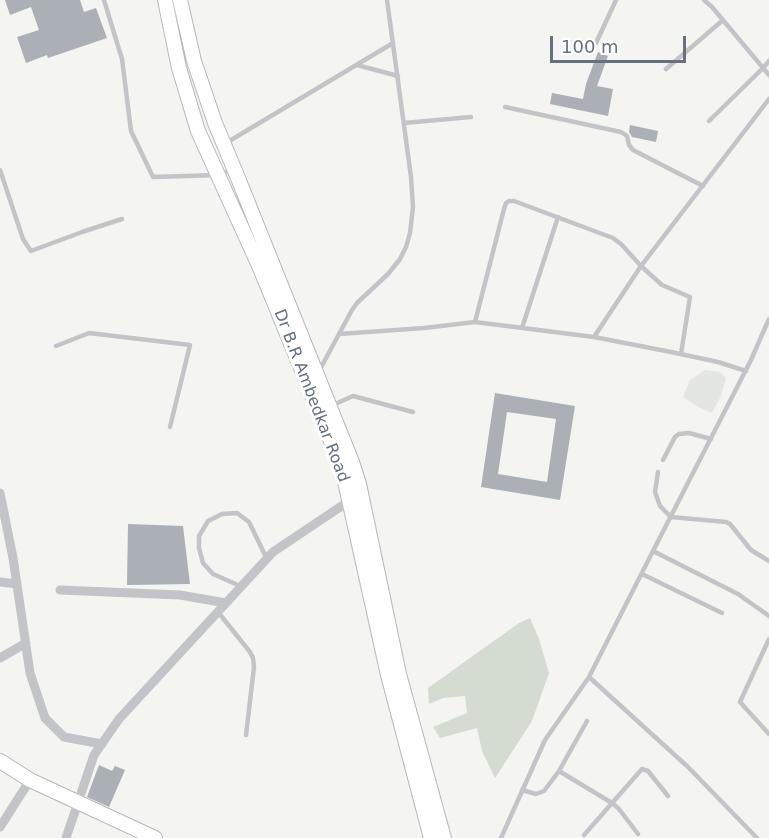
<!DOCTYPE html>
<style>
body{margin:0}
#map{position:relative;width:769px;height:838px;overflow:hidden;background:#f4f4f0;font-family:"DejaVu Sans",sans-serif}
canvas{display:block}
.scale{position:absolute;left:550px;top:36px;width:136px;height:27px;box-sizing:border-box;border:3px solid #647180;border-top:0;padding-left:8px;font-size:18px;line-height:21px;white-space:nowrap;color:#647180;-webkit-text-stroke:4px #fff;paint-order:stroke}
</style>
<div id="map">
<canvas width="769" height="838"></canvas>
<div class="scale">100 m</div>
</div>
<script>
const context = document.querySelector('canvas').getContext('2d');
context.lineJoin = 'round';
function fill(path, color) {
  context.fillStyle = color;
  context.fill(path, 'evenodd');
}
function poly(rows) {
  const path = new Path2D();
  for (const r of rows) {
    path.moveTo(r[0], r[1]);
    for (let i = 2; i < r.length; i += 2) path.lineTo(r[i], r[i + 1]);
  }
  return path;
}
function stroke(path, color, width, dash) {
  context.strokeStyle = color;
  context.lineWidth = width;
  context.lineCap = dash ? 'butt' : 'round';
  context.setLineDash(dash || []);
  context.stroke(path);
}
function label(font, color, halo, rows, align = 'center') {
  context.font = font + ' "DejaVu Sans",sans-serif';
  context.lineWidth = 6;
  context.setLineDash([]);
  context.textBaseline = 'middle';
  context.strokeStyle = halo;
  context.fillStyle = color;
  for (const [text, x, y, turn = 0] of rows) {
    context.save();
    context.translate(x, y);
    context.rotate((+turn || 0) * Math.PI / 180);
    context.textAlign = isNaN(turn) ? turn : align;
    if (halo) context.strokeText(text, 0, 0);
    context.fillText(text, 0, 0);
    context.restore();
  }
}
fill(poly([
 [705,370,720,372,726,378,721,396,712,413,698,407,683,397,690,380]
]), '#e4e6e4');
fill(poly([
 [530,618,539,639,549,673,532,721,495,778,482,751,477,728,440,738,433,727,467,713,465,696,443,698,429,704,428,688,519,623]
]), '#d4dbd1');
fill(poly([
 [5,0,80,0,84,12,96,8,107,38,48,58,47,55,26,63,17,37,39,30,31,7,10,15],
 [598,52,608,56,597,86,613,89,608,116,550,104,552,93,583,99,586,84],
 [630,125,658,131,656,142,632,137,629,132],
 [495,393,575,406,560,500,481,487],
 [507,412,556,419,547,482,498,474],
 [128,524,183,526,190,584,127,585],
 [99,765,112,771,115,766,125,770,109,807,87,797]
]), '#aab0b6');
const secondary = poly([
 [165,0,179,68,198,131,260,268,342,468,388,675,431,838],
 [180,0,194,61,215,123,238,178,352,462,359,484,399,674,444,838],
 [0,761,30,780,155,838]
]);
stroke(secondary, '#b4b8bc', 16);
stroke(poly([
 [104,0,122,59,131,131,153,177,218,175,234,169],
 [704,0,712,7,769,75],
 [596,43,616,0],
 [357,65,398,76],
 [666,69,723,20],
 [505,107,621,132,627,136,629,145,633,150,703,186],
 [709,121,763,68,769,61],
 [404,123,471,117],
 [226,143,393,43],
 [0,170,23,239,31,251,82,232,122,219],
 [475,322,504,209,506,203,509,201,514,201,613,238,621,244,641,266,662,285,690,297,681,354],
 [522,328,558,217],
 [339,334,424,328,475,322,594,337,641,266,769,99],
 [594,337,671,352,718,362,746,371],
 [56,346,89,333,190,345,170,427],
 [319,371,352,310,357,303,388,274,400,259,406,247,410,233,413,207,411,177,387,0],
 [333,405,353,396,413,412],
 [663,460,675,437,679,434,689,433,711,439],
 [658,472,655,492,660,506,671,517,726,522,730,524,751,550,769,561],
 [653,551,751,360,769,319],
 [642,574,722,613],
 [240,586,213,574,203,563,199,548,199,536,208,521,222,514,237,513,249,522,267,559],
 [218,612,250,652,253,658,254,667,246,735],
 [769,639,740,702,769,734],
 [589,677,653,551,738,594,769,616],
 [559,771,612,803,619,809,638,834],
 [522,790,536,794,544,791,559,771,587,721],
 [584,835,642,769,648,771,668,796],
 [501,838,545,740,589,677,688,767,757,838]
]), '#c2c4c8', 4.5);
stroke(poly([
 [0,493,13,558,30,673,45,718,64,737,102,744],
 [0,582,17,584],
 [60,590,180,595,226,603],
 [0,658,26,643],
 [0,827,30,780],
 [66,838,94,755,119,719,273,552,352,499]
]), '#c2c4c8', 9);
stroke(secondary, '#fff', 14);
label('16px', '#647180', '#fff', [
 ["Dr B.R Ambedkar Road",311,396,69]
]);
</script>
